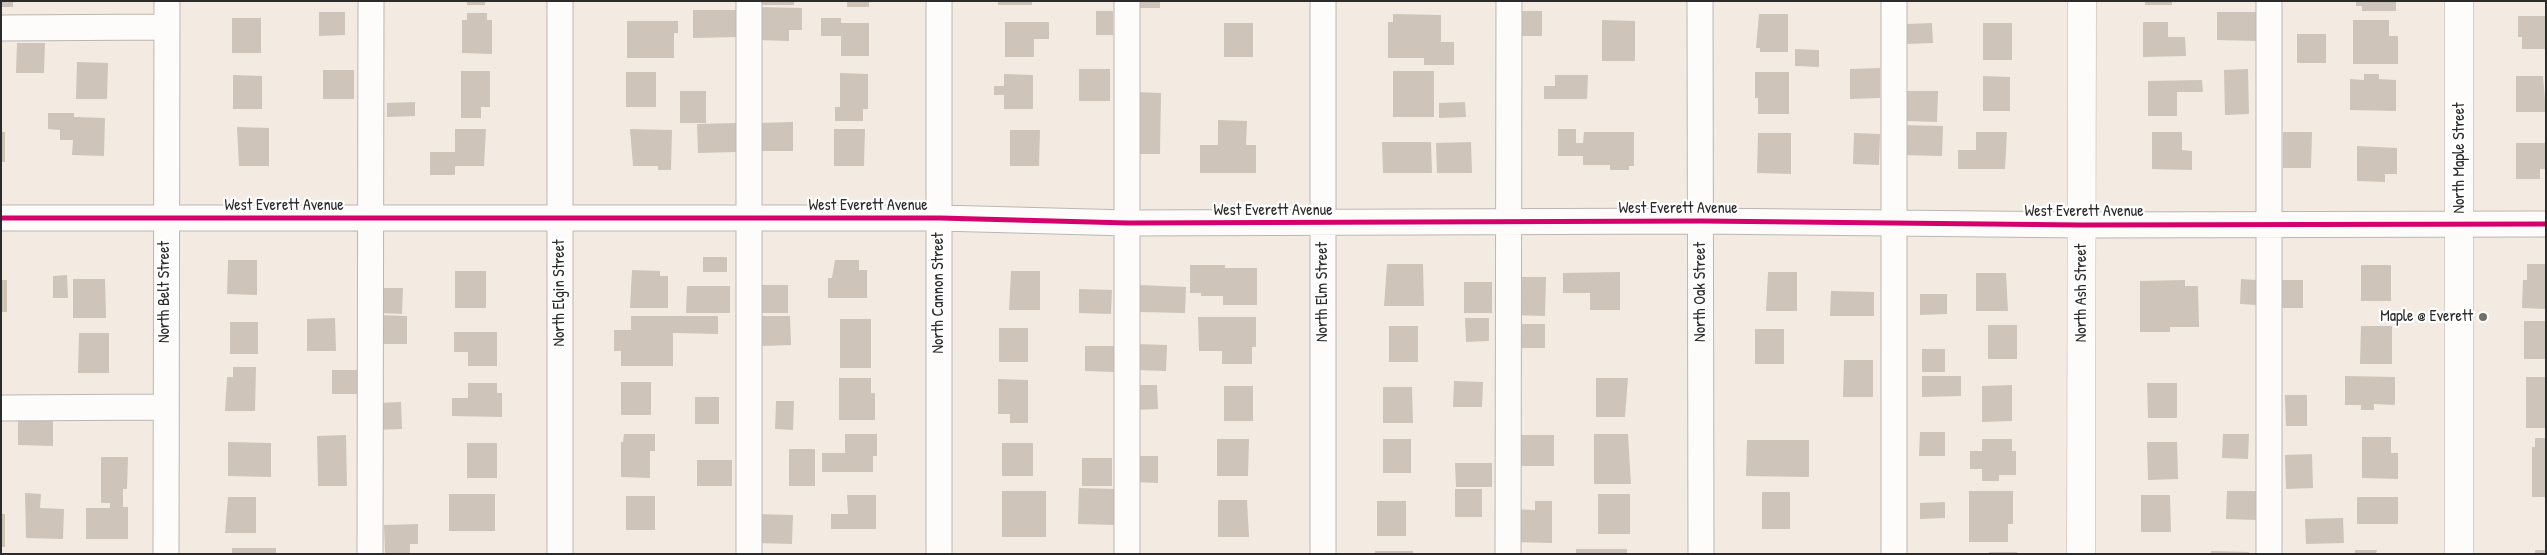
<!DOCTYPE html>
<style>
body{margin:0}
#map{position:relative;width:2547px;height:555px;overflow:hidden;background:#f3ebe2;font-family:"Patrick Hand",sans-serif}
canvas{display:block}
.frame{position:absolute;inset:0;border:2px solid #2b2b2b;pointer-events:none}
</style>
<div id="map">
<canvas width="2547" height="555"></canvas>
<div class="frame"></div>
</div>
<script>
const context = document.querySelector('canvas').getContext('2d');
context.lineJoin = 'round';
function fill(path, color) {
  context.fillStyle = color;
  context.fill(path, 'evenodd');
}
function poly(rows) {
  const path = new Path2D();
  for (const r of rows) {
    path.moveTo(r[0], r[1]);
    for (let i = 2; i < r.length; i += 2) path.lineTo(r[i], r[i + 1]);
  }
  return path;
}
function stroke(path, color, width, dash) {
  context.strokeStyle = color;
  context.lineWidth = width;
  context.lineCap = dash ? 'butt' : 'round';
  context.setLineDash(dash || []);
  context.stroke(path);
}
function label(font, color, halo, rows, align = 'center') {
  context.font = font + ' "Patrick Hand",sans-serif';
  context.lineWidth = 4.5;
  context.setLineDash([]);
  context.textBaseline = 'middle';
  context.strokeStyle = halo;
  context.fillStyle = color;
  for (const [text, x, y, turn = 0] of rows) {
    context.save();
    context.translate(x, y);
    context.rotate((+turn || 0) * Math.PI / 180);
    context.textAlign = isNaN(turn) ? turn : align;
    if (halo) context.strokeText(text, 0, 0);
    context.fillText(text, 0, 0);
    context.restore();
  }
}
fill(poly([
 [1,1,13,1,13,7,1,7],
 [467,1,485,1,485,5,467,5],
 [759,1,794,1,794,5,759,5],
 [847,1,869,1,869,7,847,7],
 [998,1,1032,1,1032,5,998,5],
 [1136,1,1160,1,1160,8,1136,8],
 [2145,1,2172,1,2172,5,2145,5],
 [2356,1,2396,1,2396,11,2362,11,2362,6,2356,6],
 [758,7,802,8,802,30,789,30,789,41,757,40],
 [693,10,738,10,738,37,693,38],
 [1096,11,1113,11,1113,35,1096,35],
 [1516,11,1542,11,1542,36,1516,36],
 [319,12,345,12,345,35,319,36],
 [2217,12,2258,12,2257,41,2217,40],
 [467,13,487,13,487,20,492,20,492,54,462,53,462,20,467,20],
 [1393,14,1441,15,1441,42,1454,42,1454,65,1424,65,1424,58,1388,58,1388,22,1393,22],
 [1759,14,1788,14,1788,52,1760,52,1760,48,1756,48],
 [2518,16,2546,16,2546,49,2522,49,2522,37,2518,37],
 [232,18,261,18,261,53,232,53],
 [821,18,841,18,841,23,869,23,869,56,841,56,841,36,821,36],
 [1602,20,1635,21,1635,61,1602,61],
 [2353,20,2389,20,2389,36,2398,36,2398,64,2353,64],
 [627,21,678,21,678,33,674,33,674,58,627,58],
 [1005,22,1049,22,1049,39,1034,39,1034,57,1005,57],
 [2143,22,2168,22,2168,37,2185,37,2186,56,2143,57],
 [1224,23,1253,23,1253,57,1224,57],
 [1932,23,1933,43,1907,44,1906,24],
 [1983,23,2012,23,2012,60,1983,60],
 [2297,34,2326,34,2326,63,2297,63],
 [17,43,45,43,44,73,16,73],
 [1795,49,1819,50,1819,67,1795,66],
 [77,62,108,63,107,99,76,99],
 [1880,68,1880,98,1850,99,1850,69],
 [1079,69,1110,69,1110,101,1079,101],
 [2248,69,2249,114,2225,115,2224,70],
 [323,70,354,70,354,99,323,99],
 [461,71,490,71,490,107,481,107,481,118,461,118],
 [1393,71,1434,71,1434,117,1393,117],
 [626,72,656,72,656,107,626,107],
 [1755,72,1789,72,1789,114,1758,114,1758,98,1755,98],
 [840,73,868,74,868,109,863,109,863,121,835,121,835,107,840,107],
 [1004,74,1033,75,1033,109,1004,109,1004,95,994,95,994,86,1004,86],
 [2364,74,2379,74,2379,79,2396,80,2396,111,2350,110,2350,79,2364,80],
 [233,75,262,76,262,109,233,109],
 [1555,75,1588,75,1587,99,1544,99,1544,86,1555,86],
 [1983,76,2010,77,2010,111,1983,111],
 [2516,76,2543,76,2546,112,2516,112],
 [2202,80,2203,92,2177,92,2177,116,2148,116,2148,81],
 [680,91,706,91,706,123,680,123],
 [1907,91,1938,91,1937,122,1907,121],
 [1135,92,1161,93,1160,154,1134,154],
 [415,102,415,116,387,117,387,103],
 [1465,102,1466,117,1439,118,1439,103],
 [48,113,74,113,74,117,105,118,104,156,72,155,73,140,60,140,60,130,48,129],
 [1218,120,1247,121,1246,145,1256,145,1256,173,1200,173,1200,145,1218,145],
 [793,122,793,151,757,151,756,123],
 [737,123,737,152,698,153,697,124],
 [1898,125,1943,126,1942,156,1898,155],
 [237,127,269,128,269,166,239,166],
 [455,129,486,129,484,166,455,166,455,175,430,175,430,152,455,152],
 [630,129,672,130,671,170,658,170,658,166,633,166],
 [834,129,865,129,864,166,834,166],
 [1558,129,1576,129,1576,143,1583,143,1584,132,1634,132,1634,166,1629,166,1629,170,1610,170,1610,165,1583,165,1583,156,1558,156],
 [1010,130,1040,130,1039,166,1010,166],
 [1,132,5,132,5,162,1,162],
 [1976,132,2007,132,2005,169,1958,169,1958,150,1976,150],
 [2152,132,2182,132,2182,150,2192,151,2192,170,2152,169],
 [2283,132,2312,132,2311,168,2283,168],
 [1758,133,1791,133,1791,174,1757,173],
 [1854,133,1880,134,1879,165,1853,164],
 [1382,142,1431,142,1432,173,1383,173],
 [1471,142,1472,173,1437,173,1436,143],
 [2516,143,2546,143,2546,169,2540,169,2540,179,2516,179],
 [2357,146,2397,148,2397,174,2385,174,2385,182,2357,181],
 [703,257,727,257,727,272,703,272],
 [228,260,257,260,257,295,227,294],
 [835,260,859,260,859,270,867,270,867,298,828,298,828,278,832,278],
 [1387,264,1423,264,1424,306,1384,306],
 [2527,264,2546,264,2546,309,2522,308,2523,280,2527,280],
 [1190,265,1225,265,1225,268,1257,268,1257,305,1223,305,1223,296,1201,296,1201,293,1190,293],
 [2361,265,2391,265,2391,301,2361,301],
 [632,270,660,271,660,276,668,276,668,308,630,308],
 [455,271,486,271,486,308,455,308],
 [1011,271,1040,271,1040,310,1009,310],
 [1620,272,1620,310,1590,310,1590,293,1563,293,1563,273],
 [1768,272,1797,272,1797,311,1766,311],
 [1976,273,2006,273,2008,311,1976,311],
 [67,275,68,298,53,298,53,276],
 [1513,277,1546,277,1545,316,1512,315],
 [73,279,105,279,106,318,73,318],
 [2241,279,2256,280,2256,305,2240,304],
 [1,280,7,280,7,312,1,312],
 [2185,280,2185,286,2198,286,2199,327,2170,327,2170,332,2140,332,2140,281],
 [2279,280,2303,280,2303,308,2278,308],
 [1464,282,1492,282,1492,313,1464,313],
 [760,285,788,285,788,313,760,313],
 [1139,285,1186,287,1185,313,1138,312],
 [687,286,730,286,730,313,686,313],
 [378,288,403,288,402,314,378,313],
 [1079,289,1112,290,1111,314,1079,313],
 [1831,291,1874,292,1874,316,1830,316],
 [1920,294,1947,294,1947,314,1920,315],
 [378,315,407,316,407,344,377,344],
 [631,316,718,316,718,334,673,333,673,366,621,366,621,351,614,351,614,330,631,330],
 [762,316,790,316,791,345,762,346],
 [1198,317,1256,317,1256,347,1252,347,1252,364,1222,364,1222,351,1199,351],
 [335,318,336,351,307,351,307,319],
 [1465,318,1489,318,1489,341,1466,342],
 [840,319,871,319,871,368,840,368],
 [2524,321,2546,321,2546,359,2524,359],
 [230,322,258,322,258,354,230,354],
 [1521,324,1545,324,1545,348,1521,348],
 [1988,325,2017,325,2017,359,1988,359],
 [1389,326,1418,326,1418,362,1389,362],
 [2361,326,2392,326,2392,364,2360,364],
 [999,328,1028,328,1028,362,999,362],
 [1755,329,1784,329,1784,364,1755,364],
 [454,332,497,332,497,366,468,366,468,352,454,352],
 [79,333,109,333,109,373,78,373],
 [1136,344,1167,345,1166,371,1135,370],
 [1085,346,1114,346,1114,372,1085,371],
 [1922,349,1945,349,1945,372,1922,372],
 [1844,360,1873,360,1873,397,1843,397],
 [233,367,256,367,255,411,225,411,227,377,233,377],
 [332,370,359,370,359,394,332,394],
 [1922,376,1961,376,1961,396,1922,397],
 [2345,376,2395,377,2395,405,2374,404,2374,410,2361,410,2361,405,2345,405],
 [2526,377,2546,377,2546,428,2526,428],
 [839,378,871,378,871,393,875,393,875,420,839,420],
 [1596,378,1628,378,1625,417,1596,417],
 [998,379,1028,380,1028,423,1010,423,1010,414,998,414],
 [1454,381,1483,382,1482,407,1453,407],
 [621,382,651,382,651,415,621,415],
 [468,383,497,383,497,393,502,393,502,417,452,416,452,398,468,398],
 [2147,383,2177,383,2177,418,2148,418],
 [1134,385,1157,385,1158,409,1135,410],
 [2012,385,2012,421,1982,422,1982,386],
 [1224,386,1253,386,1253,421,1224,421],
 [1383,387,1412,387,1413,423,1383,423],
 [2285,395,2307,395,2307,426,2286,426],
 [695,397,719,397,719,424,695,424],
 [776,401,794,401,793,430,775,429],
 [401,402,402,429,377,430,377,403],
 [18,420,53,420,53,446,18,445],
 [1920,432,1945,432,1945,456,1919,456],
 [624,434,655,434,655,451,650,451,650,478,621,477,621,442,623,442],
 [845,434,877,434,877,456,873,456,873,472,822,472,822,453,845,453],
 [1594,434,1628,434,1631,484,1594,484],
 [2223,434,2249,434,2248,459,2222,458],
 [346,435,347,486,318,486,317,436],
 [1511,435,1554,435,1554,466,1511,466],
 [2362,437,2391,437,2391,453,2398,453,2398,479,2362,478],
 [2535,438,2546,438,2546,497,2532,497,2532,447,2535,447],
 [1217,439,1249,439,1248,476,1217,476],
 [1383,439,1411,439,1411,473,1383,473],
 [1982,439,2012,439,2012,451,2016,451,2016,475,1999,475,1999,481,1982,481,1982,469,1970,469,1970,451,1982,451],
 [1747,440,1809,440,1809,477,1746,476],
 [228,442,271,443,271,477,228,476],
 [2147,442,2177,442,2178,479,2148,480],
 [467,443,497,443,497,478,467,478],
 [1002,443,1033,443,1033,476,1002,476],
 [789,449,815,449,815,486,789,486],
 [2312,454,2313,488,2286,489,2285,455],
 [1134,456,1158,456,1158,483,1133,482],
 [101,457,128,457,127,489,123,489,123,507,128,507,128,539,86,539,86,508,110,508,110,503,101,503],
 [1082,458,1112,458,1112,486,1082,486],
 [697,460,732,460,732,486,697,486],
 [1455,463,1492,463,1492,487,1456,487],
 [1079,488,1117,489,1116,525,1078,524],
 [1455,489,1482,489,1482,517,1455,517],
 [1002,491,1046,491,1046,537,1002,537],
 [1969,491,2013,491,2013,524,2008,524,2008,542,1969,542],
 [2227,491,2257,491,2257,520,2226,519],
 [1762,492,1790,492,1790,529,1762,529],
 [25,493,41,494,40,508,64,509,63,539,26,538],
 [449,494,495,494,495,531,449,531],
 [1598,494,1630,494,1630,534,1598,534],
 [847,495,876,495,876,529,831,529,831,514,848,514],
 [2141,495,2170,495,2171,532,2141,532],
 [626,496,655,496,655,530,626,530],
 [228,497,256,497,256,533,225,533],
 [2357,497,2398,497,2398,524,2357,524],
 [1218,500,1247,500,1249,537,1218,537],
 [1377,501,1406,501,1406,536,1377,536],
 [1535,501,1552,501,1552,543,1511,542,1511,509,1535,510],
 [1945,502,1945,518,1920,519,1920,503],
 [1,514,5,514,5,547,1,547],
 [757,514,793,515,792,544,757,543],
 [2343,518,2344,543,2306,544,2305,519],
 [418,524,418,544,410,544,410,554,385,554,384,525],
 [232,548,276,548,276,554,232,554],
 [1576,549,1627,549,1627,554,1576,554],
 [2355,550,2377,550,2376,554,2355,554],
 [2535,550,2546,550,2546,554,2535,554],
 [1375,551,1413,551,1413,554,1375,554],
 [2211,551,2249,552,2249,554,2211,554],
 [1989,552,2017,552,2017,554,1989,554]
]), '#cec4b9');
const minor = poly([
 [749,1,749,554],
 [1127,1,1127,554],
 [1323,1,1323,554],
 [1700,1,1701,554],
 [1894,1,1894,554],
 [2269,1,2269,554],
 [1,28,167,27],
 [1,218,940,218,1128,223,1701,221,2082,225,2546,224],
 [1,408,165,407],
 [166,554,167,1],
 [370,554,371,1],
 [560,554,560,1],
 [939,554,939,1],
 [1508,554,1509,1]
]);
const major = poly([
 [2081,554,2082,1],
 [2459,554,2459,1]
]);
stroke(minor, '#bbb6b1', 27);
stroke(major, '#bbb6b1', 29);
stroke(minor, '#fdfcfb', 25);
stroke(major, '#fdfcfb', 28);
stroke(poly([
 [1,218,940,218,1128,223,1701,221,2082,225,2546,224]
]), '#d6006c', 5);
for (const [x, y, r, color] of [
 [2483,317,5,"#716e6b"]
]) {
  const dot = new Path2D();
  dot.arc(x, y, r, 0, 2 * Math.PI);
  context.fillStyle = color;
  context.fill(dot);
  stroke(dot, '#fff', 2);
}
label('16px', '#2b2b2b', '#fff', [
 ["North Maple Street",2460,158,-90],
 ["West Everett Avenue",284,206],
 ["West Everett Avenue",868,206],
 ["West Everett Avenue",1678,209],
 ["West Everett Avenue",1273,211],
 ["West Everett Avenue",2084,212],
 ["North Belt Street",165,292,-90],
 ["North Elm Street",1323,292,-90],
 ["North Oak Street",1701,292,-90],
 ["North Elgin Street",560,293,-90],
 ["North Cannon Street",939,293,-90],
 ["North Ash Street",2082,293,-90]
]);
label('16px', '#2b2b2b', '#fff', [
 ["Maple @ Everett",2473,317]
], 'right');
</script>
